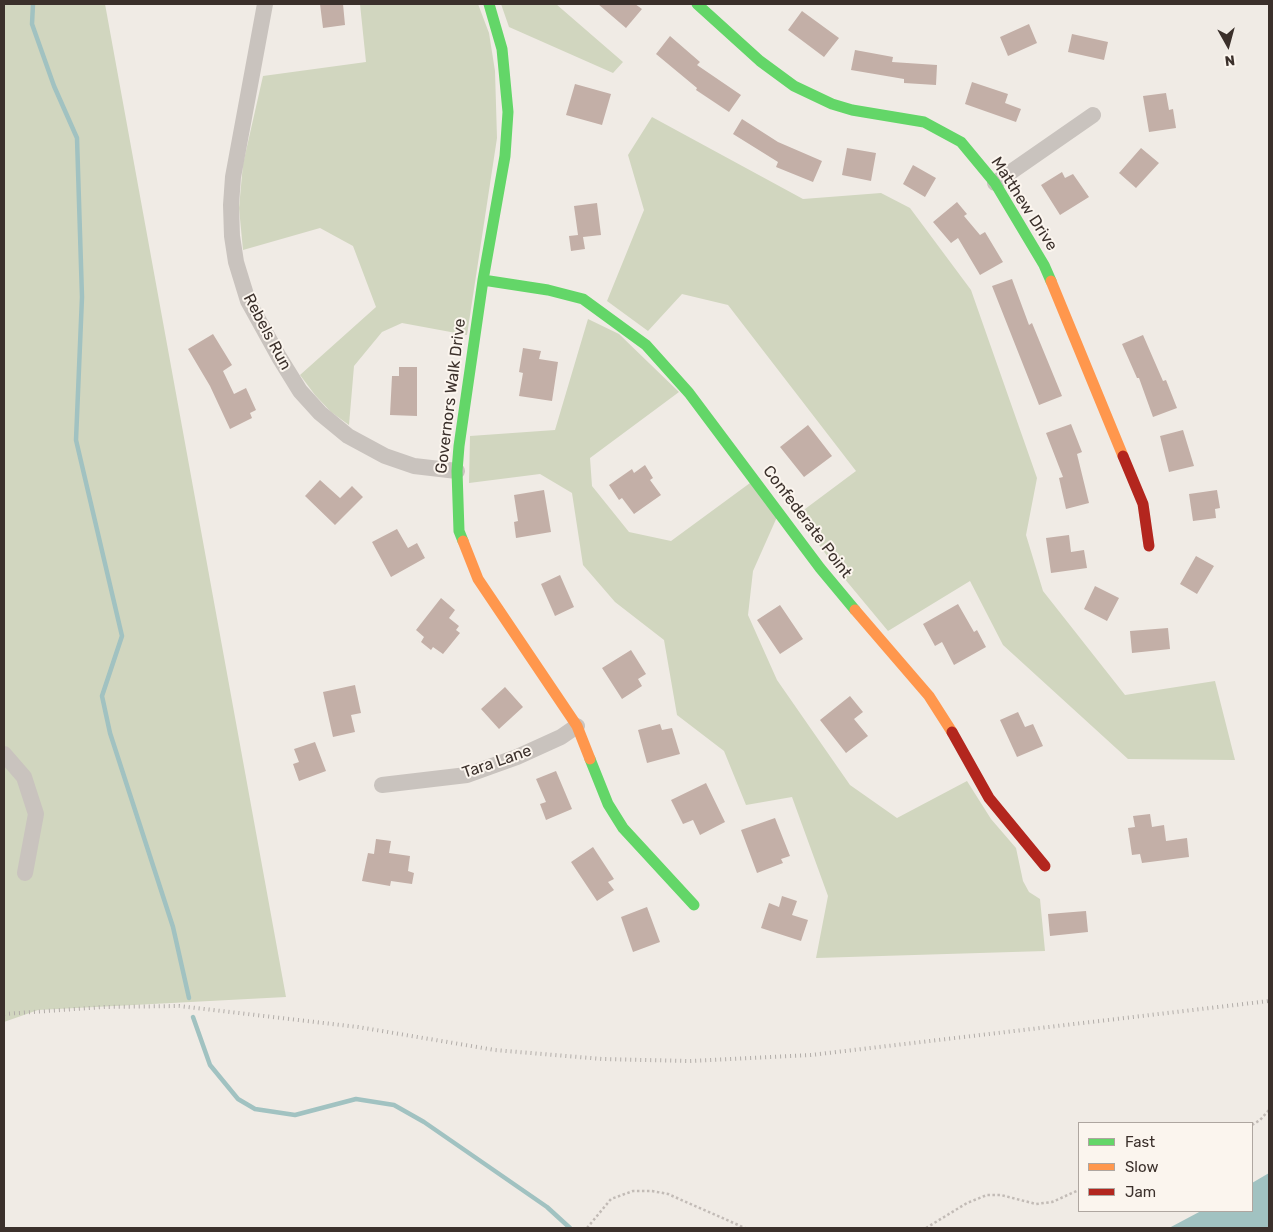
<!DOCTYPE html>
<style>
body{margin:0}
#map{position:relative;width:1273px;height:1232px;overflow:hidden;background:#f0ebe5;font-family:Rubik,sans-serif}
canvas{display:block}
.frame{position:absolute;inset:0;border:5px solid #3b302b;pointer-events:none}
.legend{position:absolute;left:1078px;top:1122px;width:175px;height:90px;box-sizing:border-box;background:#fbf5ee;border:1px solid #aea6a0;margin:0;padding:6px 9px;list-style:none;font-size:15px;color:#3b302b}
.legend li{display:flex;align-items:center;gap:10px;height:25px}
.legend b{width:25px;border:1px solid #aea6a0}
.north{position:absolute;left:1203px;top:20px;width:50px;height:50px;-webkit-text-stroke:4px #fbf5ee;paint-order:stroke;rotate:173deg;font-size:14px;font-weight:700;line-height:20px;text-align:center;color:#3b302b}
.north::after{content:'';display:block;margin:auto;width:18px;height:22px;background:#3b302b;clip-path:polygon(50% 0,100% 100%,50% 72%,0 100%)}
</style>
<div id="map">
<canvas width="1273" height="1232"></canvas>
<div class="frame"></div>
<ul class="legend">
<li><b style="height:6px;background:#63d668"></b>Fast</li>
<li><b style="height:6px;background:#ff974d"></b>Slow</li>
<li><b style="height:6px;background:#b3261e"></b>Jam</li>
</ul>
<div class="north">N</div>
</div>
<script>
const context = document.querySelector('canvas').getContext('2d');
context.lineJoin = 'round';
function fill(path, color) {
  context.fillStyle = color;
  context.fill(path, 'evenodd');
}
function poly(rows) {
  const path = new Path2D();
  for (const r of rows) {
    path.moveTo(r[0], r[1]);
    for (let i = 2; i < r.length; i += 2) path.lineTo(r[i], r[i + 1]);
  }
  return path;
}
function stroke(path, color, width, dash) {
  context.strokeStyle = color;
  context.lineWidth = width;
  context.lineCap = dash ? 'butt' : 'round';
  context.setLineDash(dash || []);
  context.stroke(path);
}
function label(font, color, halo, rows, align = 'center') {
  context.font = font + ' Rubik,sans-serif';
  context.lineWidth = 4;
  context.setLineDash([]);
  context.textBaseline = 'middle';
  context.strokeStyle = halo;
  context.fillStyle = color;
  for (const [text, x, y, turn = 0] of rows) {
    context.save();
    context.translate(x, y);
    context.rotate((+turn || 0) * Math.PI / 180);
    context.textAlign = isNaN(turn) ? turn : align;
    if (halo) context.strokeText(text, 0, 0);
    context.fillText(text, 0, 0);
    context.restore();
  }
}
fill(poly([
 [4,4,105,4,286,997,38,1010,4,1022],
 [360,4,478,4,489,33,495,71,497,138,467,335,402,323,382,332,354,366,349,425,331,412,315,395,300,375,376,307,353,246,320,228,243,250,239,208,243,164,263,76,366,62],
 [501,4,556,4,623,62,613,73,509,27],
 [652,117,803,199,881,193,910,208,971,290,1037,478,1026,535,1043,591,1125,695,1215,681,1235,760,1128,759,1003,645,970,581,888,631,839,572,797,515,856,471,728,305,682,294,648,331,607,301,644,210,628,155],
 [588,319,619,334,679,392,590,458,592,486,629,532,671,541,750,483,777,517,753,571,748,615,777,680,850,785,897,818,967,781,991,819,1016,848,1023,881,1029,892,1040,899,1045,951,816,958,828,896,792,797,746,805,724,751,677,715,664,640,615,602,583,565,572,493,540,474,469,483,470,436,555,430]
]), '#d1d6bf');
fill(poly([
 [1269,1173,1269,1228,1169,1228,1201,1211,1252,1211,1252,1183]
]), '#a1c2c1');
stroke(poly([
 [33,4,32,24,54,86,77,138,82,297,76,440,122,636,102,696,110,733,173,927,189,998],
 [193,1017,210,1065,238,1099,255,1109,295,1115,356,1099,394,1105,424,1122,547,1207,570,1228]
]), '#a1c2c1', 4.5);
fill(poly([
 [320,4,343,4,345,25,323,28],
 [598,4,635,4,642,9,626,28],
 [802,11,839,38,824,57,788,30],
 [1029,24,1037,43,1008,56,1000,37],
 [1072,34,1108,42,1104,60,1068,52],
 [670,36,700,62,697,65,741,95,729,112,696,90,697,88,656,54],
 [855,50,893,57,892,62,937,65,936,85,904,83,904,79,851,70],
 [972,82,1008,94,1005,103,1021,109,1016,122,965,104],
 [575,84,611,94,602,125,566,115],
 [1166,93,1169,110,1173,109,1176,128,1149,132,1143,96],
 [742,119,778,142,822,161,813,182,776,167,778,162,733,134],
 [847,148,876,153,871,181,842,175],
 [1141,148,1159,163,1136,188,1119,173],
 [913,165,936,178,925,197,903,184],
 [1062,172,1065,178,1073,174,1089,197,1060,215,1041,185],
 [957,202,967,214,964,216,980,235,985,232,1003,262,980,275,958,238,951,243,933,222],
 [597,203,601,235,583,237,585,249,571,251,569,236,578,235,574,206],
 [1012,279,1029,325,1032,323,1062,396,1039,405,992,286],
 [213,334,232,365,223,371,234,394,246,388,256,410,250,413,252,418,230,429,210,386,188,349],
 [1143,335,1163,381,1166,380,1177,408,1153,417,1139,378,1137,378,1122,344],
 [523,348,541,351,539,359,558,362,552,401,519,396,523,373,519,372],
 [399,367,417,367,417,416,390,415,392,376,399,376],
 [1071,424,1082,452,1077,454,1089,503,1066,509,1059,478,1063,477,1046,433],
 [808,425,832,456,804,477,780,447],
 [1183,430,1194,466,1169,472,1160,436],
 [645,465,653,478,650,480,661,495,634,514,622,498,619,500,609,485,632,469,634,473],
 [320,480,340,498,352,486,363,497,335,525,305,496],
 [544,490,551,532,516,538,514,522,518,521,514,495],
 [1217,490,1220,508,1215,509,1216,518,1193,521,1189,494],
 [397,529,408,548,417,543,425,558,391,577,372,542],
 [1069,535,1071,552,1084,550,1087,568,1051,573,1046,538],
 [1196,556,1214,566,1197,594,1180,584],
 [560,575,574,607,555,616,541,584],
 [1095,586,1119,598,1107,621,1084,609],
 [441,598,455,610,449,618,459,626,456,630,460,633,443,654,433,647,431,650,421,642,424,637,416,630],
 [958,604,974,632,977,630,986,647,954,665,942,642,935,646,923,624],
 [780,605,803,639,780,654,757,620],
 [1168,628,1170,649,1132,653,1130,631],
 [631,650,646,674,638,679,642,686,622,699,602,668],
 [355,685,361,713,351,715,355,732,333,737,323,692],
 [505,687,523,707,499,729,481,709],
 [850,696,863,712,854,719,868,736,846,753,820,720],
 [1018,712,1025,727,1033,724,1043,746,1017,757,1000,720],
 [660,724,662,730,672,728,680,754,647,763,638,730],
 [315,742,326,771,299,781,293,764,299,762,294,749],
 [556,771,572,809,546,820,540,804,546,802,536,779],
 [706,783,725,822,700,835,693,820,683,824,671,800],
 [1150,814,1152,827,1164,825,1166,841,1187,838,1189,857,1142,863,1140,854,1132,855,1128,828,1135,827,1133,816],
 [775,818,790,856,781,859,783,863,757,873,741,830],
 [376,839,391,841,389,853,410,856,408,871,414,873,412,884,391,881,390,886,362,881,368,853,374,854],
 [593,847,614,879,608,882,614,890,597,901,571,862],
 [782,896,797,901,792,915,808,920,801,941,761,928,769,903,779,907],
 [647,907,660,942,633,952,621,917],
 [1086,911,1088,932,1050,936,1048,914]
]), '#c3afa7');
stroke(poly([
 [1252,1125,1260,1120,1269,1110],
 [587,1228,611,1199,633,1191,652,1191,668,1194,745,1228],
 [926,1228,967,1203,987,1195,1001,1195,1036,1204,1052,1202,1079,1190]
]), '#c2bbb6', 2.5, [2.5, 2.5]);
stroke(poly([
 [265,4,233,177,231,205,232,236,236,262,248,301,279,357,300,391,320,413,348,436,385,456,414,466,457,471],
 [995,183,1093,115],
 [4,754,24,777,36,814,25,873],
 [382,785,467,775,517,757,561,737,577,726]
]), '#c9c3be', 16);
stroke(poly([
 [697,4,760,61,794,86,832,104,852,110,924,122,961,142,995,183,1044,265,1051,281],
 [483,280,548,290,583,299,646,345,689,393,820,568,855,610],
 [463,541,459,531,457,471,459,446,483,280,505,156,508,112,502,49,489,4],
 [590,759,608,804,623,828,694,905]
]), '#63d668', 11);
stroke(poly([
 [1051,281,1123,456],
 [463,541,478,579,577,726,590,759],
 [855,610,929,696,952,732]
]), '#ff974d', 11);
stroke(poly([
 [1123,456,1143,504,1149,546],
 [952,732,989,798,1045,866]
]), '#b3261e', 11);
stroke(poly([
 [4,1014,104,1007,179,1006,358,1027,495,1050,602,1059,689,1061,811,1055,1269,1001]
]), '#b1aca8', 4, [1, 4]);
label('16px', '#3b302b', '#fbf5ee', [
 ["Matthew Drive",1024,204,57],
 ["Rebels Run",267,332,62],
 ["Governors Walk Drive",451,396,-83],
 ["Confederate Point",807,522,53],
 ["Tara Lane",497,762,-19]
]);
</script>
